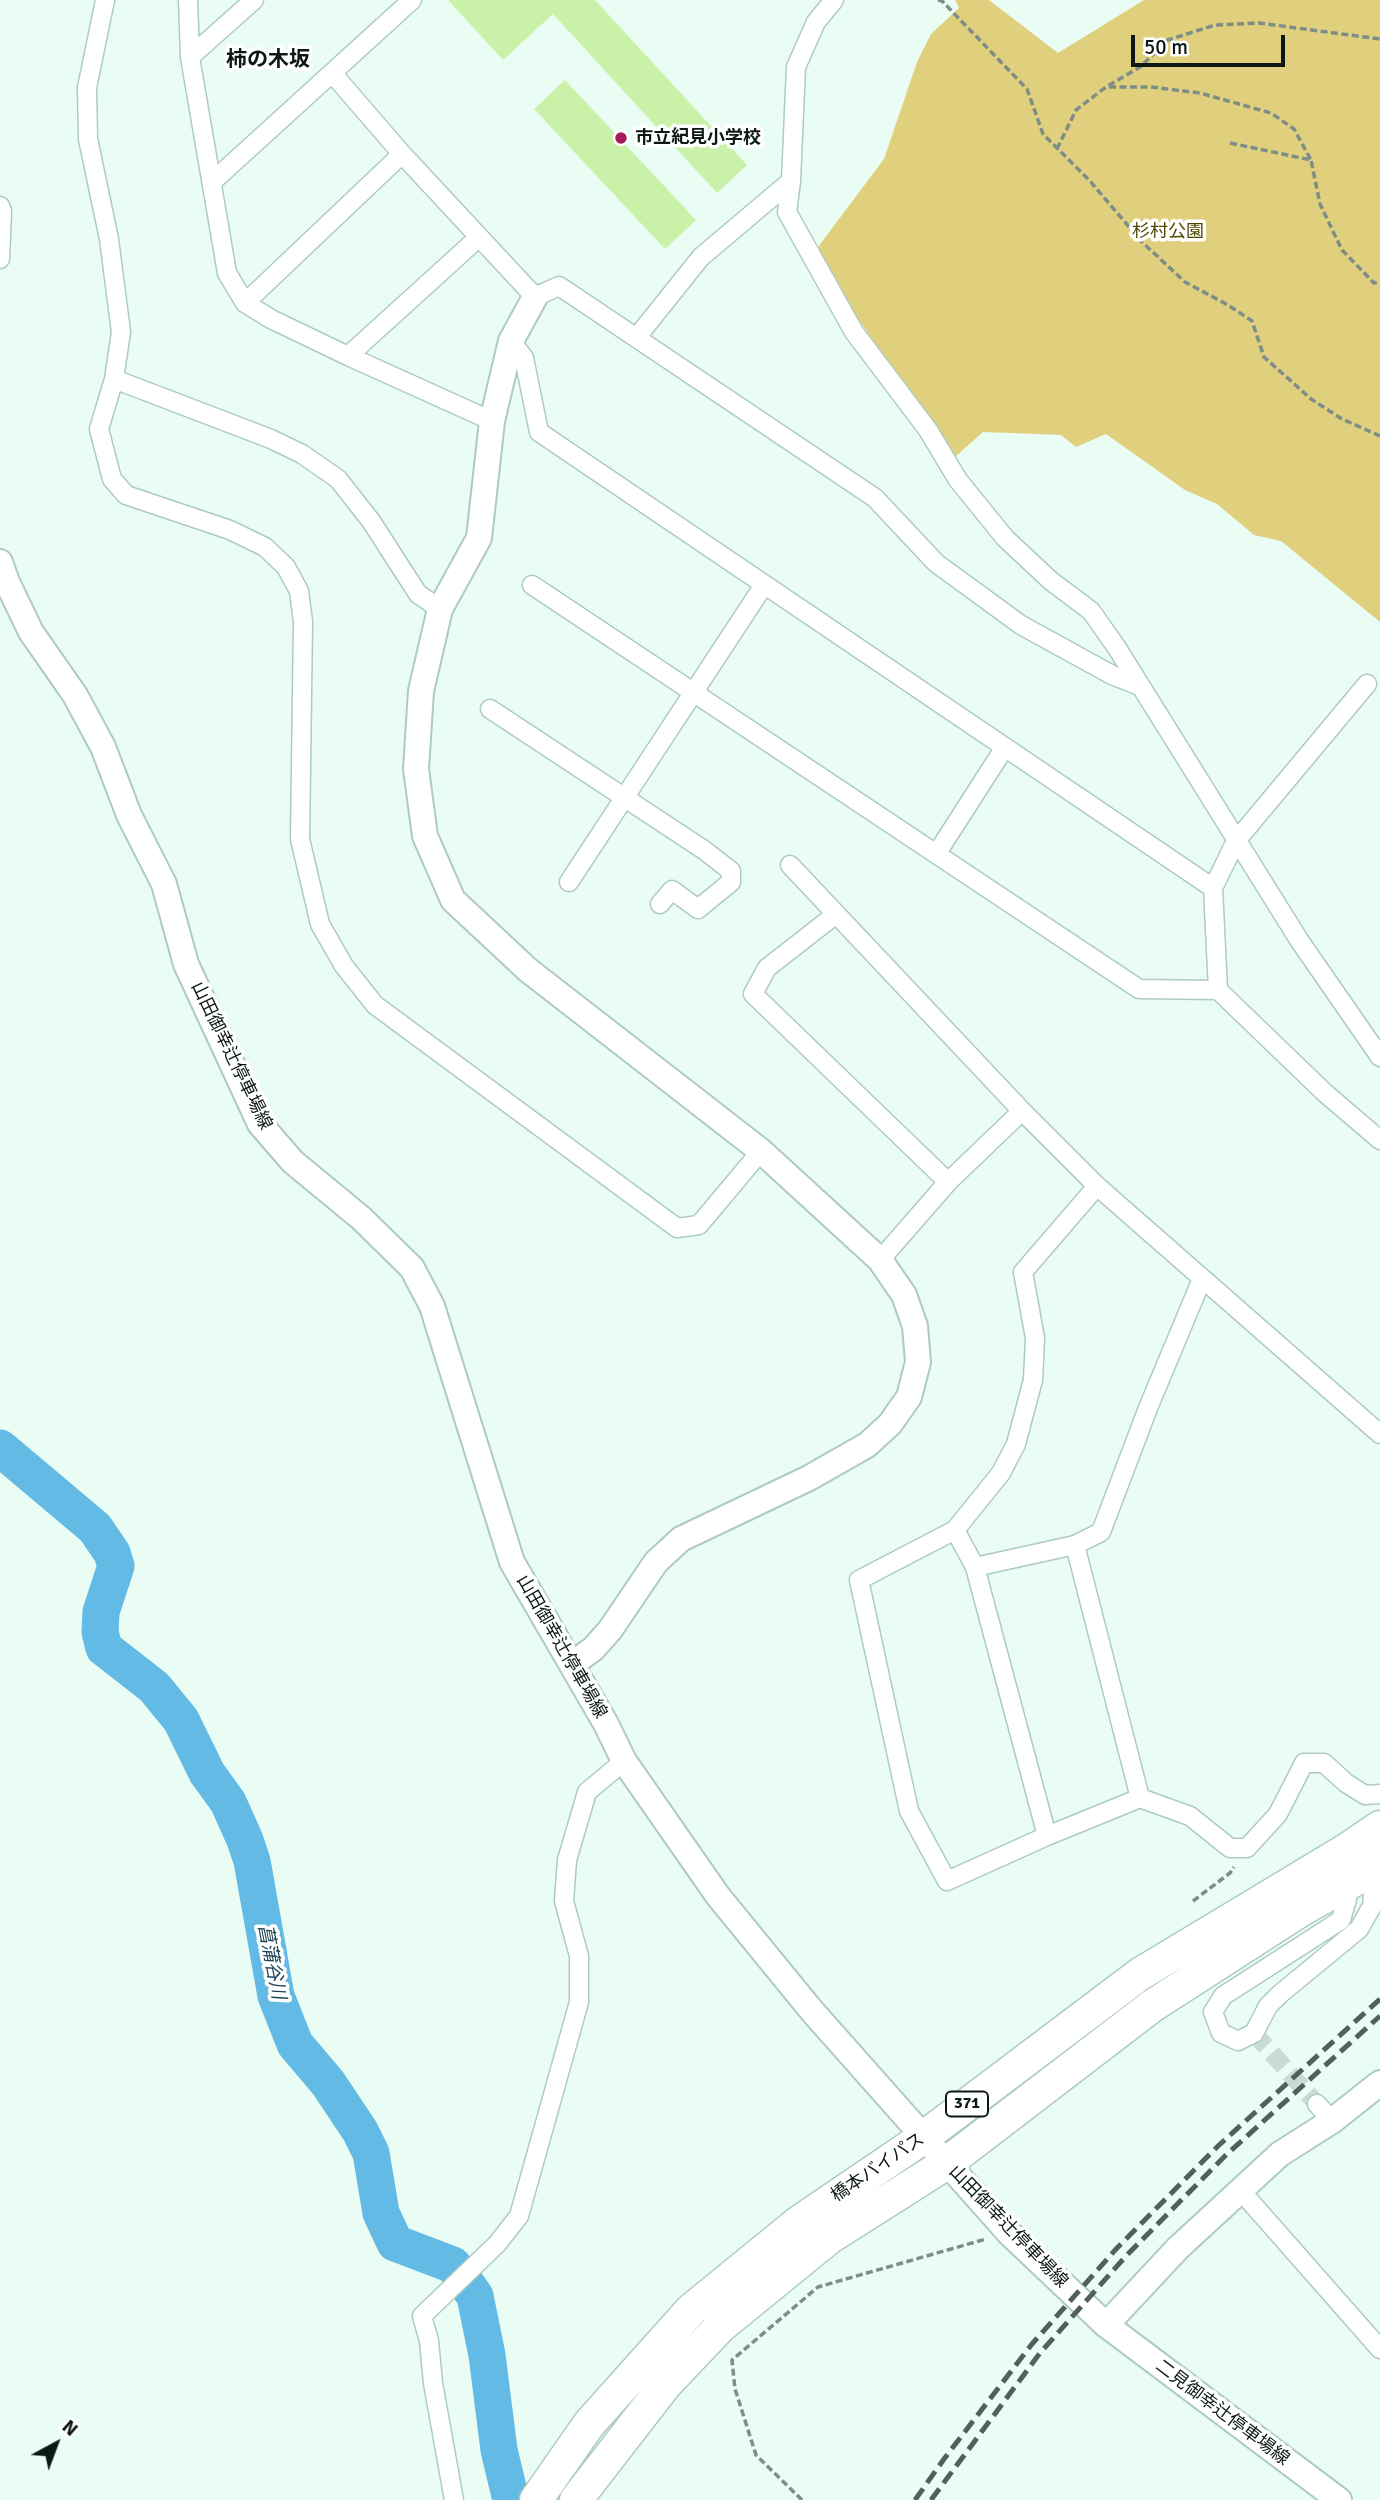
<!DOCTYPE html>
<meta charset="utf-8">
<style>
body{margin:0}
#map{position:relative;width:1380px;height:2500px;overflow:hidden;background:#eafdf4;font-family:Signika,sans-serif}
canvas{display:block}
.north{position:absolute;left:21px;top:2409px;width:70px;height:70px;-webkit-text-stroke:5px #fff;paint-order:stroke;rotate:41deg;font-size:19px;font-weight:700;line-height:28px;text-align:center;color:#0c1813}
.north::after{content:'';display:block;margin:auto;width:24px;height:32px;background:#0c1813;clip-path:polygon(50% 0,100% 100%,50% 72%,0 100%)}
.scale{position:absolute;left:1131px;top:35px;width:154px;height:32px;box-sizing:border-box;border:4px solid #0c1813;border-top:0;padding-left:9px;font-size:21px;line-height:24px;white-space:nowrap;color:#0c1813;-webkit-text-stroke:5px #fff;paint-order:stroke}
</style>
<div id="map">
<canvas width="1380" height="2500"></canvas>
<div class="north">N</div>
<div class="scale">50 m</div>
</div>
<script>
const context = document.querySelector('canvas').getContext('2d');
context.lineJoin = 'round';
function fill(path, color) {
  context.fillStyle = color;
  context.fill(path, 'evenodd');
}
function poly(rows) {
  const path = new Path2D();
  for (const r of rows) {
    path.moveTo(r[0], r[1]);
    for (let i = 2; i < r.length; i += 2) path.lineTo(r[i], r[i + 1]);
  }
  return path;
}
function stroke(path, color, width, dash) {
  context.strokeStyle = color;
  context.lineWidth = width;
  context.lineCap = dash ? 'butt' : 'round';
  context.setLineDash(dash || []);
  context.stroke(path);
}
function label(font, color, halo, rows, align = 'center') {
  context.font = font + ' Signika,"Noto Sans JP",sans-serif';
  context.lineWidth = 7;
  context.setLineDash([]);
  context.textBaseline = 'middle';
  context.strokeStyle = halo;
  context.fillStyle = color;
  for (const [text, x, y, turn = 0] of rows) {
    context.save();
    context.translate(x, y);
    context.rotate((+turn || 0) * Math.PI / 180);
    context.textAlign = isNaN(turn) ? turn : align;
    if (halo) context.strokeText(text, 0, 0);
    context.fillText(text, 0, 0);
    context.restore();
  }
}
fill(poly([
 [955,0,989,0,1058,53,1144,0,1380,0,1380,622,1281,541,1254,535,1217,504,1185,490,1106,434,1076,447,1061,435,983,432,955,457,850,307,818,247,884,159,917,62,931,34,959,8]
]), '#e0d07e');
stroke(poly([
 [0,1448,95,1528,112,1553,116,1566,101,1612,100,1632,104,1648,154,1687,181,1720,207,1773,228,1802,245,1840,252,1861,276,1996,295,2044,328,2083,360,2131,371,2153,381,2213,395,2243,453,2265,475,2296,487,2355,499,2450,511,2500]
]), '#62bae5', 37);
fill(poly([
 [448,0,595,0,747,165,717,193,553,14,503,60],
 [565,80,696,220,665,249,534,109]
]), '#c9f1a8');
stroke(poly([
 [1254,2033,1317,2104]
]), '#c9dbd2', 18, [18, 9]);
const street = poly([
 [105,0,87,88,88,139,109,239,121,332,114,379,99,429,112,479,126,495,230,530,265,547,286,567,299,591,303,622,300,839,320,924,344,966,375,1005,677,1228,699,1225,761,1151],
 [188,0,190,57,227,273,245,303,271,319,348,356,492,421],
 [834,0,816,22,796,67,791,181,787,212,854,332,928,430,958,480,1005,538,1051,581,1091,611,1117,648,1299,940,1380,1057],
 [190,57,254,0],
 [333,74,402,154,535,297,559,286,875,498,936,563,1021,625,1112,675,1140,686],
 [212,182,412,0],
 [0,206,2,211,0,259],
 [245,303,402,154],
 [637,337,701,257,791,181],
 [511,341,524,358,539,432,1213,888],
 [348,356,478,238],
 [114,379,271,439,302,454,338,479,371,521,418,594,440,609],
 [532,585,1139,989,1218,990,1325,1093,1380,1140],
 [490,709,704,850,731,871,731,882,698,909,672,890,660,904],
 [937,853,1005,747],
 [790,865,1022,1111,1097,1186,1380,1434],
 [569,882,764,585],
 [835,915,767,968,753,994,948,1182],
 [1218,990,1213,888,1236,841,1367,684],
 [1097,1186,1023,1272,1035,1338,1033,1380,1016,1444,1001,1473,955,1530,859,1580,909,1811,947,1881,1047,1836,1140,1798,1190,1816,1230,1848,1247,1848,1278,1814,1304,1763,1324,1763,1346,1783,1365,1795,1380,1794],
 [880,1260,948,1182,1022,1111],
 [955,1530,975,1567,1047,1836],
 [1075,1545,1140,1798],
 [975,1567,1075,1545,1101,1532,1148,1408,1202,1279],
 [1346,1882,1347,1899,1341,1920,1223,1996,1213,2012,1221,2033,1238,2041,1254,2033,1268,2006,1280,1994,1359,1929,1372,1906,1377,1829],
 [1317,2104,1332,2121],
 [1241,2191,1380,2349],
 [454,2500,433,2383,429,2341,422,2316,497,2244,519,2216,579,2002,579,1956,564,1901,567,1860,587,1792,624,1761]
]);
const secondary = poly([
 [535,297,511,341,492,421,479,538,440,609,421,691,416,769,425,836,453,900,528,970,761,1151,880,1260,904,1295,915,1326,918,1362,909,1397,890,1424,867,1445,809,1478,681,1539,656,1562,610,1630,593,1649,572,1664],
 [0,562,7,582,31,632,75,695,103,747,129,815,164,884,186,964,260,1124,293,1162,361,1218,412,1268,432,1306,512,1562,606,1724,624,1761,718,1896,812,2011,1009,2233,1106,2325,1339,2500],
 [1106,2325,1178,2248,1280,2154,1332,2121,1380,2083]
]);
const highway = poly([
 [536,2500,589,2424,691,2310,799,2222,924,2137,1140,1974,1346,1850,1380,1827],
 [576,2500,665,2385,721,2326,829,2238,947,2163,1152,2006,1301,1910,1380,1866]
]);
stroke(street, '#adccbd', 21);
stroke(secondary, '#adccbd', 28);
stroke(highway, '#adccbd', 35);
stroke(poly([
 [938,0,942,1,1027,89,1043,134,1089,180,1142,242,1185,282,1228,305,1252,321,1264,357,1311,399,1342,419,1380,436],
 [1109,87,1151,87,1200,93,1271,113,1294,129,1311,160],
 [1230,143,1311,160,1320,204,1342,250,1374,283,1380,282],
 [1057,149,1076,110,1106,87,1140,67,1168,40,1215,25,1259,23,1380,39],
 [1193,1901,1230,1873,1234,1867],
 [802,2500,756,2455,735,2389,732,2360,818,2287,986,2239]
]), '#7e8d86', 3.5, [7, 3.5]);
stroke(street, '#fff', 18);
stroke(secondary, '#fff', 24);
stroke(highway, '#fff', 32);
stroke(poly([
 [915,2500,944,2459,1032,2344,1117,2248,1218,2146,1380,1999],
 [931,2500,1040,2353,1126,2256,1226,2155,1380,2016]
]), '#52605a', 5, [14, 7]);
for (const [x, y, r, color] of [
 [621,138,7,"#a71a5c"]
]) {
  const dot = new Path2D();
  dot.arc(x, y, r, 0, 2 * Math.PI);
  context.fillStyle = color;
  context.fill(dot);
  stroke(dot, '#fff', 2.5);
}
for (const [x, y, w] of [
 [967,2104,42]
]) {
  const box = new Path2D();
  box.roundRect(x - w / 2, y - 12.5, w, 25, 5);
  context.fillStyle = '#fff';
  context.fill(box);
  stroke(box, '#0c1813', 2);
}
label('bold 16px', '#0c1813', null, [
 ["371",967,2104]
]);
label('bold 18px', '#0c1813', '#fff', [
 ["市立紀見小学校",635,138]
], 'left');
label('18px', '#524702', '#fff', [
 ["杉村公園",1168,232]
]);
label('18px', '#0c1813', '#fff', [
 ["山田御幸辻停車場線",231,1056,64],
 ["山田御幸辻停車場線",561,1647,60],
 ["橋本バイパス",878,2168,-34],
 ["山田御幸辻停車場線",1008,2227,46],
 ["二見御幸辻停車場線",1222,2413,37]
]);
label('italic 19px', '#1d4356', '#fff', [
 ["菖蒲谷川",271,1962,79]
]);
label('bold 21px', '#0c1813', '#fff', [
 ["柿の木坂",268,60]
]);
</script>
